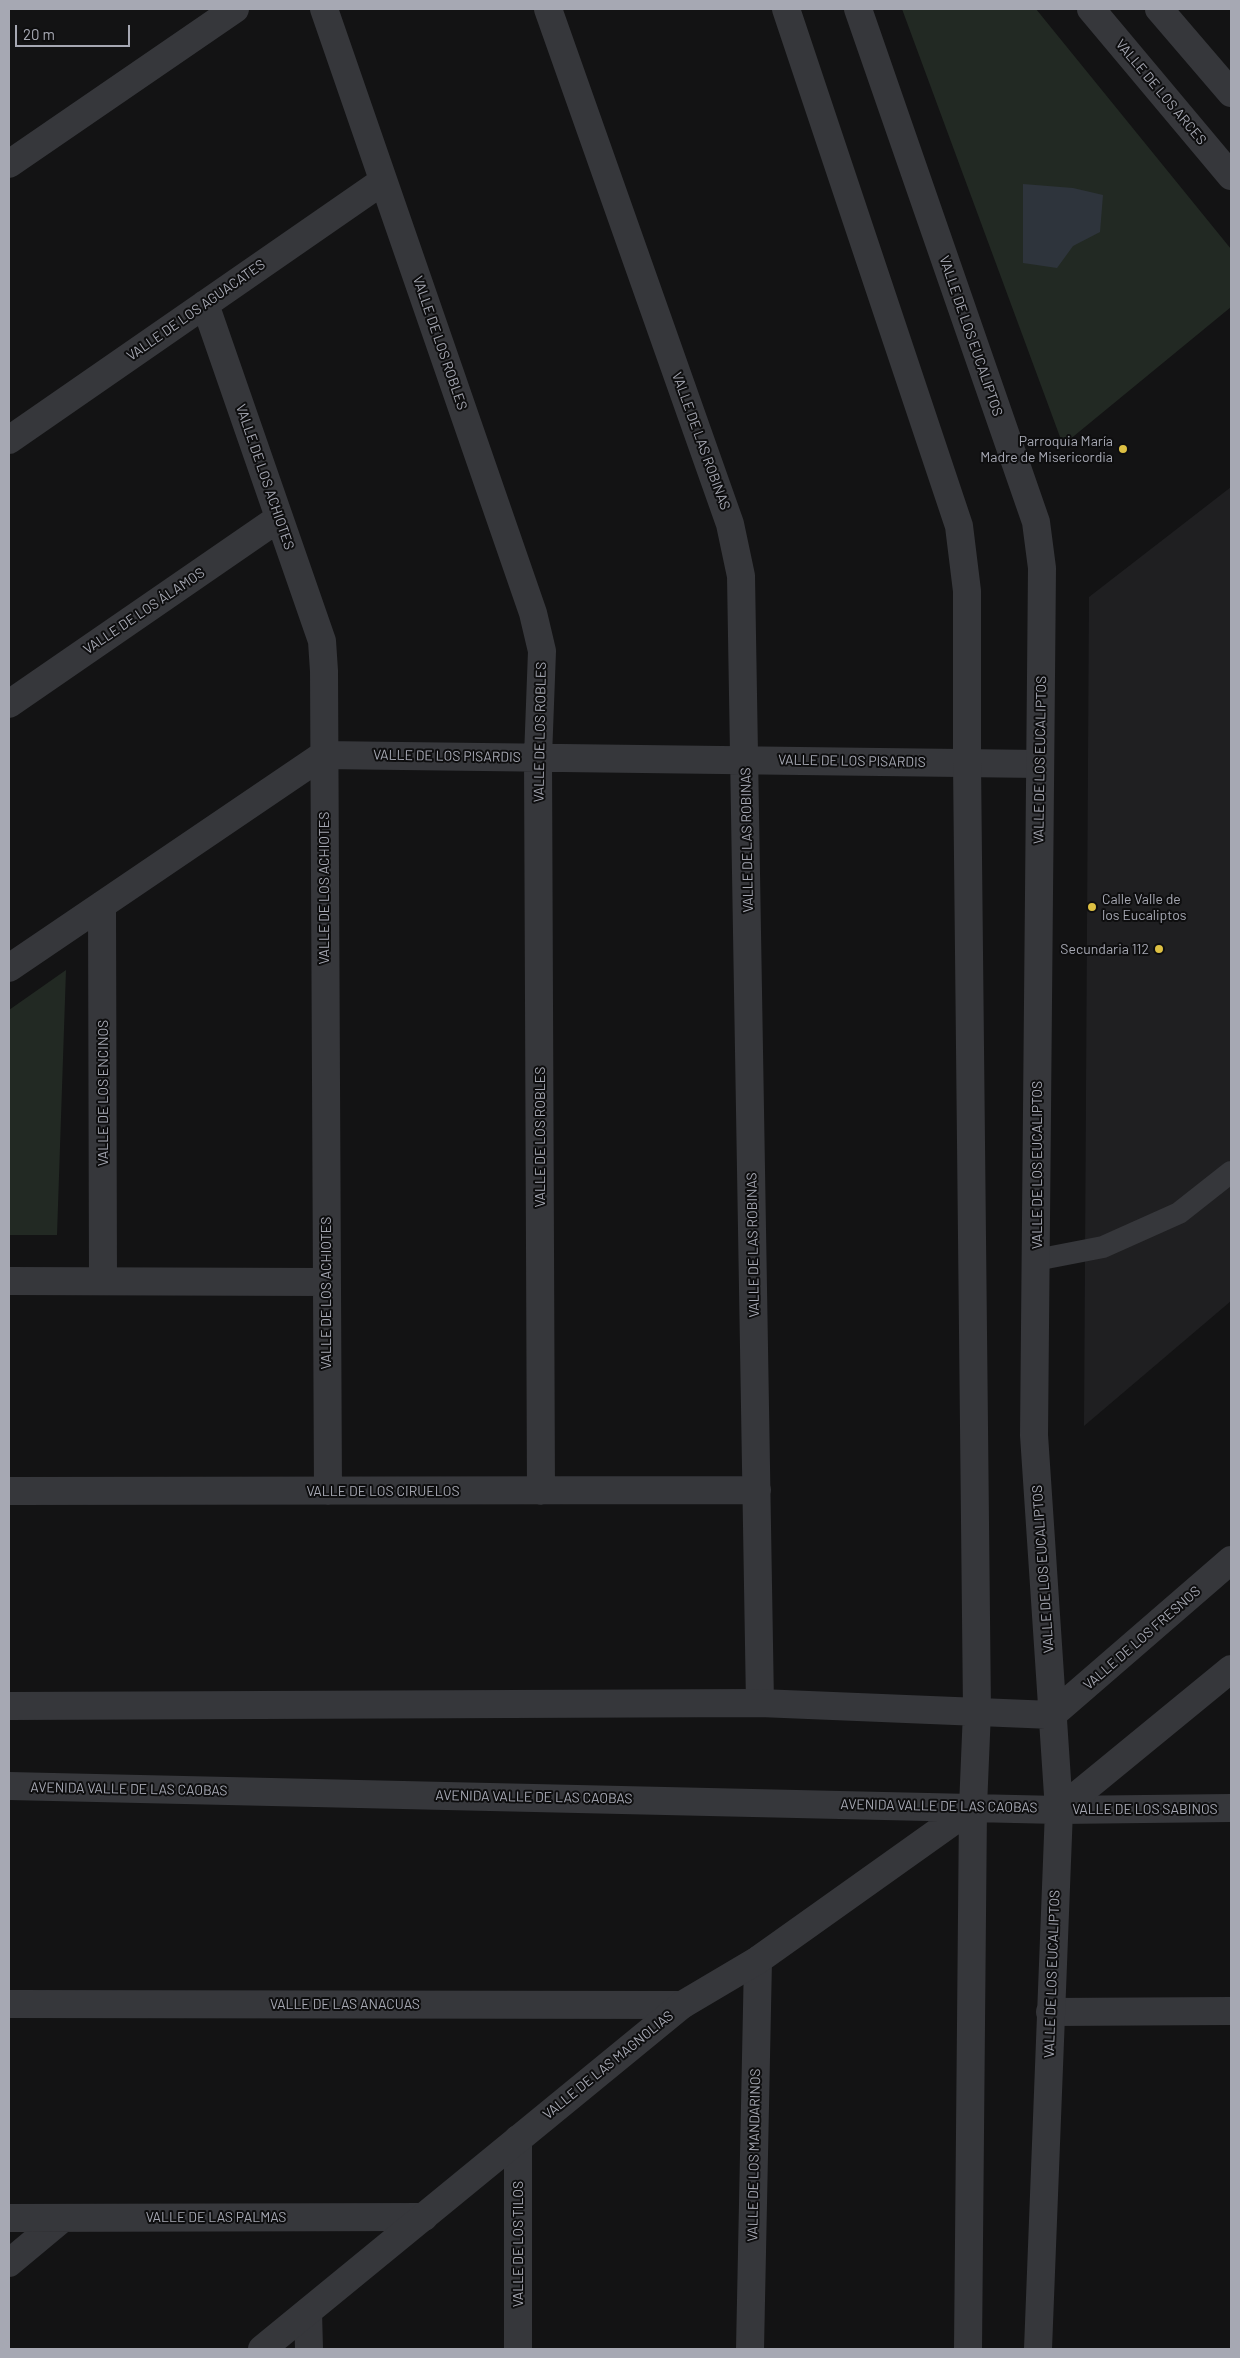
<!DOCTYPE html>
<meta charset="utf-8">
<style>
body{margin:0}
#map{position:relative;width:1240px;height:2358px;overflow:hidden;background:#131314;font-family:Barlow,sans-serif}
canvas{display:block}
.frame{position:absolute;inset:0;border:10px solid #a6a8b3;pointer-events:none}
.scale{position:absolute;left:15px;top:25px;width:115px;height:22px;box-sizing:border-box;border:2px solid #a6a8b3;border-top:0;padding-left:6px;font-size:15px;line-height:18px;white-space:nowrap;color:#a6a8b3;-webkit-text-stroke:4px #0e0e0f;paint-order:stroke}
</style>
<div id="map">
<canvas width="1240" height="2358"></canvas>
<div class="frame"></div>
<div class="scale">20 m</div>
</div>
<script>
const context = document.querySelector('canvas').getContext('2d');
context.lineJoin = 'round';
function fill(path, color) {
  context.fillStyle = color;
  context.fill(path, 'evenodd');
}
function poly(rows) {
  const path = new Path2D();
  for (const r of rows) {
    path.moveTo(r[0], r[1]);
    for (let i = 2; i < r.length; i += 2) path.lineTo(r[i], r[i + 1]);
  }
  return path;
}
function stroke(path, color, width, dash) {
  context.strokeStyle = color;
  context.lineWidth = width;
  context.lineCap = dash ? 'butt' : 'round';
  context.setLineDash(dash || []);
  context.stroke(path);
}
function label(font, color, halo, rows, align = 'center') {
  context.font = font + ' Barlow,sans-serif';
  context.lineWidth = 4;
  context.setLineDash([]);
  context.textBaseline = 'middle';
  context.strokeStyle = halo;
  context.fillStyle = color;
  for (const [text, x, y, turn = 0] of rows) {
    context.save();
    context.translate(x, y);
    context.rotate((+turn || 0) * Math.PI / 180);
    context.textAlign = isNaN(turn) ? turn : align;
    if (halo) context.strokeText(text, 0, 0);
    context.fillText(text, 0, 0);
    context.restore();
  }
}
fill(poly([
 [1231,487,1231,1301,1084,1426,1089,597]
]), '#1f1f21');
fill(poly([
 [902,9,1036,9,1231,249,1231,307,1063,445],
 [66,970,57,1235,9,1235,9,1010]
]), '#222923');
fill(poly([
 [1023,184,1073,188,1103,195,1100,232,1073,246,1057,268,1023,263]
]), '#2e343c');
stroke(poly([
 [1036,1260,1103,1247,1179,1213,1231,1172]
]), '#36373b', 22);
stroke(poly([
 [324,9,533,613,542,651,538,757,541,1491],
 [548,9,730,524,741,576,760,1703],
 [205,304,322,641,324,671,328,1491],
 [9,440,383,181],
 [9,704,279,518],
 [102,905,103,1281],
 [9,968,323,755,1040,764],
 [9,1281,326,1282],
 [9,1491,757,1490],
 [1059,1810,1231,1808],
 [9,2004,682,2005],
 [1050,2012,1231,2011],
 [9,2218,424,2217],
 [9,2263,63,2218],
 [308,2312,309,2349],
 [518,2349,518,2139],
 [750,2349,758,1960]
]), '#36373b', 28);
stroke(poly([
 [786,9,959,526,967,591,967,763,977,1711,973,1807,968,2349],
 [858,9,1036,522,1042,568,1034,1435,1059,1810,1038,2349],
 [1091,9,1231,176],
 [1159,9,1231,93],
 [9,164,235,9],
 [9,1706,760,1703,1052,1715,1231,1560],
 [9,1786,1059,1810,1231,1669],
 [262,2349,682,2005,758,1960,973,1807]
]), '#36373b', 28);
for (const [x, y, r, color] of [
 [1123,449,5,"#ddc043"],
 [1092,907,5,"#ddc043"],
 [1159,949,5,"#ddc043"]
]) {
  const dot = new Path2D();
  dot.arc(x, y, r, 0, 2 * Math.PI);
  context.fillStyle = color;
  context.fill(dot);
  stroke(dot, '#0e0e0f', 2);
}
label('14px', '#a6a8b3', '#0e0e0f', [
 ["VALLE DE LOS ARCES",1161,92,50],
 ["VALLE DE LOS AGUACATES",196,310,-35],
 ["VALLE DE LOS EUCALIPTOS",971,336,71],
 ["VALLE DE LOS ROBLES",440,343,71],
 ["VALLE DE LAS ROBINAS",701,441,70],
 ["VALLE DE LOS ACHIOTES",265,477,71],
 ["VALLE DE LOS ÁLAMOS",144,611,-34],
 ["VALLE DE LOS ROBLES",540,732,-89],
 ["VALLE DE LOS PISARDIS",447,756,1],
 ["VALLE DE LOS EUCALIPTOS",1040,760,-89],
 ["VALLE DE LOS PISARDIS",852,761,1],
 ["VALLE DE LAS ROBINAS",747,840,-91],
 ["VALLE DE LOS ACHIOTES",324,888,-90],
 ["VALLE DE LOS ENCINOS",103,1093,-90],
 ["VALLE DE LOS ROBLES",540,1137,-90],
 ["VALLE DE LOS EUCALIPTOS",1037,1165,-90],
 ["VALLE DE LAS ROBINAS",753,1245,-91],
 ["VALLE DE LOS ACHIOTES",326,1293,-90],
 ["VALLE DE LOS CIRUELOS",383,1491],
 ["VALLE DE LOS EUCALIPTOS",1043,1569,-94],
 ["VALLE DE LOS FRESNOS",1142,1638,-41],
 ["AVENIDA VALLE DE LAS CAOBAS",129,1789,1],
 ["AVENIDA VALLE DE LAS CAOBAS",534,1797,1],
 ["AVENIDA VALLE DE LAS CAOBAS",939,1806,1],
 ["VALLE DE LOS SABINOS",1145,1809],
 ["VALLE DE LOS EUCALIPTOS",1052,1974,-88],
 ["VALLE DE LAS ANACUAS",345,2004],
 ["VALLE DE LAS MAGNOLIAS",608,2065,-39],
 ["VALLE DE LOS MANDARINOS",754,2155,-89],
 ["VALLE DE LAS PALMAS",216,2217],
 ["VALLE DE LOS TILOS",518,2244,-90]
]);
label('14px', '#a6a8b3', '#0e0e0f', [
 ["Parroquia María",1113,441],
 ["Madre de Misericordia",1113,457],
 ["Calle Valle de",1102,899,"left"],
 ["los Eucaliptos",1102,915,"left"],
 ["Secundaria 112",1149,949]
], 'right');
</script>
